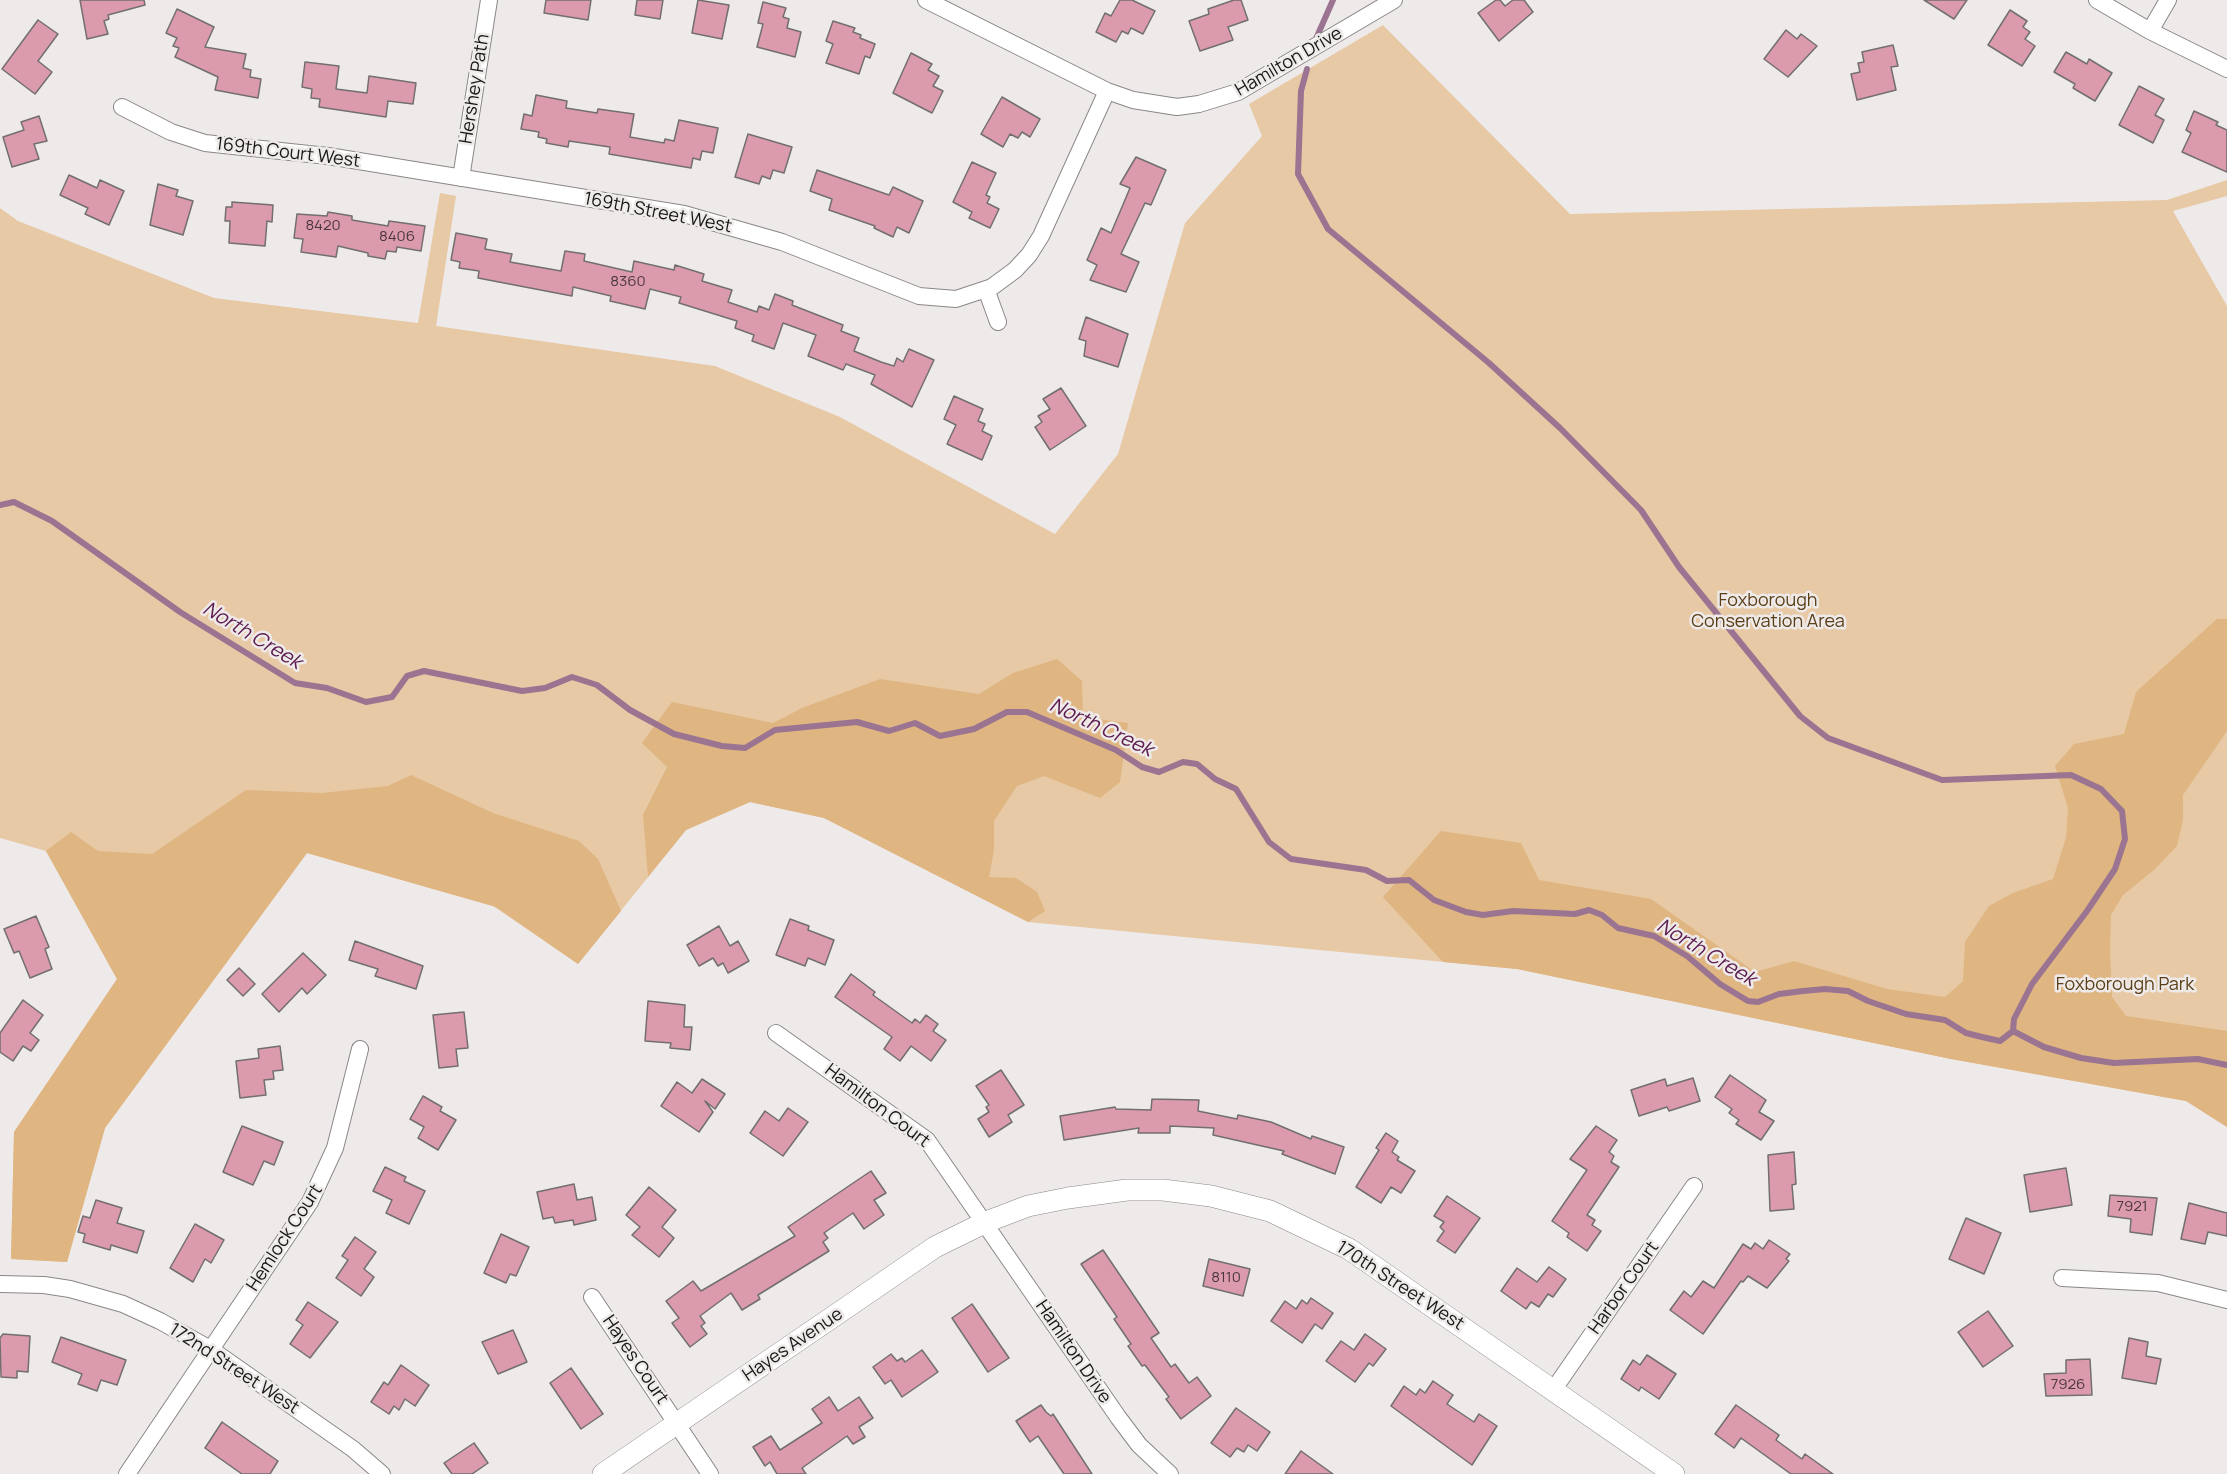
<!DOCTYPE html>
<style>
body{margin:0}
canvas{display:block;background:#efeaea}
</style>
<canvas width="2227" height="1474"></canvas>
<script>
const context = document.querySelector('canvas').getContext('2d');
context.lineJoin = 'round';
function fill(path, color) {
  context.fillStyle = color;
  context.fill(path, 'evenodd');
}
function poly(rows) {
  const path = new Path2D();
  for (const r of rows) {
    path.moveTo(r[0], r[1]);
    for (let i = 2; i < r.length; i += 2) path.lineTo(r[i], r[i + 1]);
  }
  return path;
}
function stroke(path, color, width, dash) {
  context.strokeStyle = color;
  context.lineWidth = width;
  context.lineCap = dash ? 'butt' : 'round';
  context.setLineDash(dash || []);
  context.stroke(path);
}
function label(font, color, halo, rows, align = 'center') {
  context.font = font + ' Manrope,sans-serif';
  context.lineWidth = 5;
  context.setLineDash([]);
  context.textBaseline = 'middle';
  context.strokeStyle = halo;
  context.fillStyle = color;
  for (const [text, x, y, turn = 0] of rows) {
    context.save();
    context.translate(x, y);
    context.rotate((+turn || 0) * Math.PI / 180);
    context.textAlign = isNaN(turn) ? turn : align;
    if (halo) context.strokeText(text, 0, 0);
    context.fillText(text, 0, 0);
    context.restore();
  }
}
fill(poly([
 [1383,25,1570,214,2167,200,2227,180,2227,196,2173,211,2227,306,2227,1127,2186,1101,1951,1059,1517,969,1028,922,824,818,750,802,686,830,578,964,493,906,307,853,105,1128,67,1262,11,1259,14,1132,117,979,46,851,0,838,0,208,18,221,214,298,418,323,440,193,456,196,436,326,715,366,840,417,1055,534,1118,454,1185,223,1262,136,1249,104]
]), '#e7c9a5');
fill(poly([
 [2217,619,2227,619,2227,731,2183,795,2183,820,2177,846,2154,870,2123,895,2111,915,2110,950,2112,997,2126,1016,2227,1031,2227,1127,2186,1101,1951,1059,1517,969,1443,962,1383,897,1441,831,1521,843,1539,880,1651,899,1755,972,1794,961,1887,989,1945,997,1963,981,1965,942,1989,906,2013,893,2053,879,2066,838,2068,808,2055,766,2074,744,2124,734,2136,692],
 [1057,659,1082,681,1083,717,1128,723,1120,782,1100,798,1044,776,1017,786,994,821,994,850,989,877,1016,878,1037,892,1045,911,1028,922,824,818,750,802,686,830,648,877,643,815,667,767,642,743,672,702,773,723,802,708,880,679,979,694,1013,673],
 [411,775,493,813,579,841,598,859,621,911,578,964,496,907,307,853,105,1128,67,1262,11,1259,14,1132,117,979,46,851,71,832,98,851,152,854,246,790,322,793,388,786]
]), '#dfb582');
stroke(poly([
 [1315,41,1333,0],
 [1307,69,1301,91,1298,174,1328,229,1489,363,1560,428,1641,510,1679,567,1800,716,1828,738,1942,780,2071,775,2101,789,2122,811,2125,839,2115,869,2087,911,2032,984,2014,1019,2013,1031],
 [0,505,14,502,52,521,180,612,295,683,327,688,366,702,392,697,407,676,424,671,522,691,545,688,572,677,597,685,630,710,674,734,722,746,745,748,775,730,857,722,889,731,915,723,940,736,974,729,1007,712,1027,712,1116,750,1142,767,1159,772,1183,762,1197,764,1215,779,1236,789,1269,842,1291,859,1366,870,1387,881,1409,880,1434,900,1466,912,1483,915,1513,911,1575,914,1589,910,1602,915,1618,928,1654,936,1687,956,1720,984,1748,1001,1758,1002,1779,994,1803,991,1825,989,1848,991,1868,1001,1906,1014,1945,1020,1966,1033,1982,1037,2000,1041,2013,1031],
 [2013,1031,2044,1047,2081,1058,2114,1063,2198,1059,2227,1065]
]), '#9a7490', 6);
const building = poly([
 [80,0,144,0,145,5,108,15,109,19,104,21,108,34,87,39,80,0],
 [546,0,591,0,588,20,544,13,546,0],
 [637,0,663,0,660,19,635,15,637,0],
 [698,0,729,5,722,39,692,33,698,0],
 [1120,0,1132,0,1155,11,1143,34,1131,28,1128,34,1122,31,1116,42,1096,32,1105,13,1111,16,1120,0],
 [1234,0,1241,0,1248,20,1228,27,1233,40,1200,51,1189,21,1209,14,1208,9,1234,0],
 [1496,0,1500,0,1505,6,1513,0,1524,0,1533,12,1499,41,1478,13,1496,0],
 [1924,0,1967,0,1954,19,1924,0],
 [763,2,786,8,783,17,789,19,787,28,801,32,795,57,757,47,763,24,758,23,763,2],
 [177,9,214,27,205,47,246,54,243,68,251,70,250,77,261,79,258,98,215,90,218,77,175,57,179,48,173,46,177,38,166,33,177,9],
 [2010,10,2027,21,2023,27,2030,32,2025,39,2035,46,2022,66,1988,45,2010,10],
 [38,20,58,34,38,61,52,72,35,94,2,69,38,20],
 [833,21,855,28,853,32,861,35,860,38,875,44,870,58,865,56,859,74,826,63,833,44,826,41,833,21],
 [1786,30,1797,39,1801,34,1817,46,1788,77,1764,59,1786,30],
 [1893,45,1898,66,1891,67,1896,90,1857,100,1851,74,1860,72,1858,63,1864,62,1862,52,1893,45],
 [2066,52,2087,64,2089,59,2112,73,2095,101,2073,88,2075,84,2054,72,2066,52],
 [911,53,932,64,928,70,939,76,933,86,943,91,932,113,893,93,911,53],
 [305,62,339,66,336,89,367,93,369,76,416,83,413,104,388,101,386,117,319,107,320,99,311,98,312,89,302,87,305,62],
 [2139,86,2164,99,2155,115,2164,120,2153,143,2119,125,2139,86],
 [536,95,567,101,566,108,597,113,598,109,634,114,630,137,664,143,665,139,674,141,679,120,718,128,713,153,702,151,700,160,693,158,691,168,609,154,610,147,569,141,568,147,546,143,547,139,538,137,539,132,521,129,524,114,532,116,536,95],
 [1002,97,1040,119,1030,137,1022,132,1018,138,1010,134,1003,147,981,134,1002,97],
 [2194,111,2218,122,2216,125,2227,130,2227,172,2182,152,2191,133,2186,130,2194,111],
 [39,116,47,141,34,144,39,159,12,167,3,137,24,130,21,122,39,116],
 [748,134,792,147,784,173,773,170,770,179,762,176,759,184,735,177,748,134],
 [1136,157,1166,170,1151,205,1145,203,1121,254,1139,262,1126,292,1090,280,1097,265,1087,260,1101,228,1111,233,1130,188,1120,184,1136,157],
 [972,162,996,173,986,195,990,197,987,203,999,209,990,228,969,218,972,212,953,202,972,162],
 [817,170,889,195,893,187,923,201,909,233,897,227,893,237,874,228,875,226,829,210,832,199,810,191,817,170],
 [69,175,97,188,100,180,124,191,109,225,85,214,88,208,60,195,69,175],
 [158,184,178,190,176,196,193,201,183,235,150,225,158,184],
 [232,202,273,205,272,222,267,221,265,246,229,243,230,221,225,221,226,207,232,207,232,202],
 [328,212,352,216,352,220,388,226,389,221,425,226,421,251,397,247,396,252,387,251,385,259,368,256,368,253,338,246,336,257,301,252,303,239,294,238,297,214,327,216,328,212],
 [456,233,487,239,485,249,512,254,510,262,561,271,565,251,585,254,584,261,632,272,634,261,674,270,675,265,704,274,702,281,732,290,728,302,757,312,759,306,769,310,775,294,793,301,792,305,843,325,841,331,859,338,854,351,881,362,894,366,897,358,903,362,909,349,934,360,912,407,871,384,875,375,846,364,843,370,808,356,816,335,783,323,774,349,752,341,754,335,735,328,737,321,679,303,681,297,650,289,645,309,610,301,611,296,573,287,572,296,478,278,479,271,459,268,460,262,451,260,456,233],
 [1086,317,1128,334,1118,367,1084,356,1086,341,1079,339,1086,317],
 [1061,388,1086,426,1050,450,1035,427,1042,422,1038,416,1050,409,1043,399,1061,388],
 [954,396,983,409,978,421,985,424,982,431,992,436,982,460,947,444,956,425,944,419,954,396],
 [36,916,49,947,45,949,52,969,30,978,19,951,14,953,4,929,36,916],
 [790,919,809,926,808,930,834,940,825,965,808,958,805,966,776,955,790,919],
 [719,926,730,946,738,941,749,961,728,973,723,963,718,966,713,958,699,966,687,945,719,926],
 [355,941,423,966,416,989,375,976,378,969,349,960,355,941],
 [303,953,326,975,307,994,302,988,279,1012,262,994,303,953],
 [239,968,255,984,243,996,227,980,239,968],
 [851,974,875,992,873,995,912,1023,915,1019,920,1023,926,1015,938,1024,933,1031,946,1040,931,1061,911,1046,900,1061,884,1049,892,1037,835,997,851,974],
 [23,1000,43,1015,30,1033,39,1040,31,1051,23,1046,13,1061,0,1052,0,1033,23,1000],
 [648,1001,685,1005,684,1027,692,1027,690,1050,670,1048,671,1043,645,1041,648,1001],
 [464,1012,468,1048,456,1049,458,1066,439,1068,433,1015,464,1012],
 [280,1046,283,1070,273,1071,274,1079,264,1080,266,1095,240,1098,236,1061,259,1058,258,1049,280,1046],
 [1001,1070,1024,1105,1008,1115,1012,1122,989,1137,978,1119,989,1112,986,1107,989,1105,976,1086,1001,1070],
 [1730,1075,1766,1100,1759,1112,1774,1121,1761,1140,1736,1124,1739,1120,1729,1113,1732,1109,1715,1097,1730,1075],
 [1693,1078,1700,1101,1669,1111,1667,1107,1639,1116,1631,1090,1665,1079,1667,1086,1693,1078],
 [702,1079,725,1094,715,1109,705,1101,713,1112,699,1132,661,1106,677,1082,692,1093,702,1079],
 [423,1096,442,1107,440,1111,456,1120,438,1150,418,1138,424,1127,410,1119,423,1096],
 [1152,1099,1199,1100,1198,1111,1237,1119,1238,1115,1271,1122,1311,1139,1312,1136,1344,1147,1335,1174,1282,1154,1284,1151,1213,1135,1214,1128,1170,1126,1170,1133,1138,1133,1139,1128,1064,1140,1060,1116,1115,1107,1116,1109,1151,1110,1152,1099],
 [788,1108,808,1122,783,1156,750,1133,765,1111,779,1121,788,1108],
 [242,1126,283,1142,274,1165,264,1161,253,1185,223,1172,242,1126],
 [1596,1126,1617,1140,1609,1152,1614,1156,1611,1162,1619,1167,1587,1215,1595,1220,1592,1225,1601,1231,1587,1251,1567,1237,1569,1233,1552,1221,1587,1170,1570,1159,1596,1126],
 [1386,1133,1398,1141,1392,1152,1399,1157,1397,1160,1415,1171,1401,1193,1391,1187,1381,1203,1356,1187,1379,1150,1376,1148,1386,1133],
 [1794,1152,1796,1184,1792,1185,1794,1209,1770,1211,1768,1155,1794,1152],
 [385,1167,406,1177,404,1181,425,1191,409,1224,386,1213,392,1200,373,1191,385,1167],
 [2066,1168,2072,1205,2030,1212,2024,1175,2066,1168],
 [871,1171,886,1193,874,1200,884,1215,864,1229,853,1213,824,1233,828,1238,823,1242,829,1251,758,1295,760,1299,742,1310,731,1293,700,1316,705,1323,701,1326,707,1334,690,1347,672,1323,679,1318,666,1301,693,1281,701,1291,795,1236,788,1227,871,1171],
 [574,1184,577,1200,592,1197,596,1220,574,1225,573,1220,555,1223,553,1217,543,1219,537,1192,574,1184],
 [649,1187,676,1210,662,1227,674,1238,659,1257,632,1235,640,1227,626,1215,649,1187],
 [2110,1195,2157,1198,2152,1235,2130,1232,2131,1219,2108,1216,2110,1195],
 [1447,1196,1480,1218,1455,1253,1437,1241,1444,1231,1440,1227,1444,1222,1434,1216,1447,1196],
 [96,1200,122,1208,117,1223,144,1231,137,1253,111,1245,110,1250,83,1242,85,1234,78,1232,83,1216,90,1218,96,1200],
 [2189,1203,2227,1213,2227,1236,2208,1232,2205,1244,2181,1239,2189,1203],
 [1966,1218,2001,1233,1984,1274,1949,1259,1966,1218],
 [195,1224,224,1240,211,1263,205,1259,193,1282,170,1268,195,1224],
 [501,1234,529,1247,516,1276,510,1274,506,1283,484,1273,501,1234],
 [355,1237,376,1252,364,1269,374,1277,361,1296,336,1278,348,1260,342,1256,355,1237],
 [1769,1240,1790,1254,1786,1259,1789,1261,1767,1288,1748,1276,1743,1282,1741,1281,1703,1334,1670,1310,1684,1291,1691,1297,1703,1281,1714,1288,1743,1244,1751,1249,1755,1243,1763,1249,1769,1240],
 [1103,1250,1159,1333,1151,1338,1171,1367,1175,1364,1189,1383,1197,1377,1211,1396,1181,1419,1166,1399,1169,1397,1145,1365,1142,1366,1128,1346,1131,1344,1114,1319,1117,1317,1081,1264,1103,1250],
 [1209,1259,1250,1269,1243,1296,1203,1286,1209,1259],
 [1549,1267,1566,1279,1553,1297,1548,1294,1539,1307,1531,1302,1526,1309,1501,1291,1517,1268,1537,1282,1549,1267],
 [1311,1298,1333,1313,1322,1329,1315,1324,1302,1343,1271,1321,1285,1301,1296,1309,1302,1300,1307,1304,1311,1298],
 [308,1302,338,1322,310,1358,290,1344,303,1325,296,1320,308,1302],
 [972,1304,1009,1358,988,1372,952,1318,972,1304],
 [1988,1311,2013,1346,1983,1367,1958,1332,1988,1311],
 [513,1330,527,1362,498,1374,482,1342,513,1330],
 [3,1334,30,1336,28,1372,17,1371,17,1378,1,1377,0,1338,3,1334],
 [1365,1334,1386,1349,1373,1366,1369,1363,1355,1382,1326,1361,1341,1341,1354,1350,1365,1334],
 [61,1337,126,1360,117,1385,101,1380,97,1391,78,1384,82,1374,52,1362,61,1337],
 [2129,1338,2148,1342,2146,1356,2161,1359,2156,1384,2122,1378,2129,1338],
 [922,1350,938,1372,902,1397,891,1380,885,1384,873,1367,891,1354,897,1361,902,1358,905,1362,922,1350],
 [1647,1355,1676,1374,1659,1399,1641,1387,1639,1391,1621,1379,1633,1360,1640,1365,1647,1355],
 [2090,1359,2092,1395,2046,1396,2044,1374,2066,1373,2066,1360,2090,1359],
 [401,1365,429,1385,415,1406,405,1399,399,1410,394,1406,389,1414,371,1402,384,1382,388,1385,401,1365],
 [571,1368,603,1414,581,1429,550,1383,571,1368],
 [1433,1381,1453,1395,1447,1404,1474,1422,1479,1414,1497,1426,1472,1465,1391,1406,1404,1386,1416,1395,1420,1389,1425,1393,1433,1381],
 [829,1397,838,1411,859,1397,873,1418,859,1427,865,1437,853,1444,847,1436,802,1468,806,1474,777,1474,770,1462,765,1466,753,1447,771,1436,780,1450,822,1423,812,1409,829,1397],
 [1041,1405,1046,1412,1051,1416,1053,1414,1092,1474,1064,1474,1038,1436,1030,1442,1016,1421,1041,1405],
 [1736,1405,1779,1435,1776,1440,1802,1459,1805,1454,1833,1474,1791,1474,1741,1438,1734,1448,1715,1434,1736,1405],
 [1236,1408,1270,1432,1257,1451,1248,1445,1244,1452,1237,1448,1230,1457,1211,1443,1236,1408],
 [222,1422,278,1461,270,1474,242,1474,205,1448,222,1422],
 [474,1443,488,1463,472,1474,452,1474,444,1463,474,1443],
 [1301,1451,1333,1474,1285,1474,1301,1451]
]);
fill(building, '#dc9aad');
stroke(building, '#726f70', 1.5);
const minor = poly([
 [926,0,1107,91,1133,100,1177,107,1199,104,1238,92,1394,0],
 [2097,0,2150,31,2227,69],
 [2150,31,2168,0],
 [122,107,171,132,205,143,328,156,684,214,782,242,919,296,956,299,992,287,1015,270,1029,255,1041,236,1107,91],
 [461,178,489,0],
 [986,289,998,322],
 [776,1033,927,1140,1118,1417,1139,1445,1170,1474],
 [2062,1278,2158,1283,2227,1300],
 [0,1284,44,1285,70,1289,123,1304,160,1321,212,1350,353,1449,382,1474],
 [592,1297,710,1474],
 [1554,1389,1694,1186],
 [127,1474,310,1202,335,1148,360,1049]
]);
const tertiary = poly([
 [603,1474,935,1247,986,1222,1028,1206,1068,1198,1127,1190,1163,1190,1211,1196,1270,1211,1349,1249,1674,1474]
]);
stroke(minor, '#8b8787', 18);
stroke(tertiary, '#8b8787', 22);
stroke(minor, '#fff', 16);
stroke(tertiary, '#fff', 21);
label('15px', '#49373c', null, [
 ["8420",323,226],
 ["8406",397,237],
 ["8360",628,282],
 ["7921",2132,1207],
 ["8110",1226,1278],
 ["7926",2068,1385]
]);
label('18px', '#181616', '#efeaea', [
 ["Hamilton Drive",1289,62,-30],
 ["Hershey Path",475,89,-81],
 ["169th Court West",288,153,7],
 ["169th Street West",658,213,11],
 ["Hamilton Court",877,1106,37],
 ["Hemlock Court",285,1238,-57],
 ["170th Street West",1400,1286,33],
 ["Harbor Court",1624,1288,-55],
 ["Hayes Avenue",793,1345,-34],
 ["Hamilton Drive",1073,1352,56],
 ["Hayes Court",635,1360,56],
 ["172nd Street West",234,1369,33]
]);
label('18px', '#5a3e16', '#efeaea', [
 ["Foxborough",1768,601],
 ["Conservation Area",1768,622],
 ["Foxborough Park",2125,985]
]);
label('italic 20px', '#5b1c4f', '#efeaea', [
 ["North Creek",252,636,31],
 ["North Creek",1101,728,25],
 ["North Creek",1706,953,31]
]);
</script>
